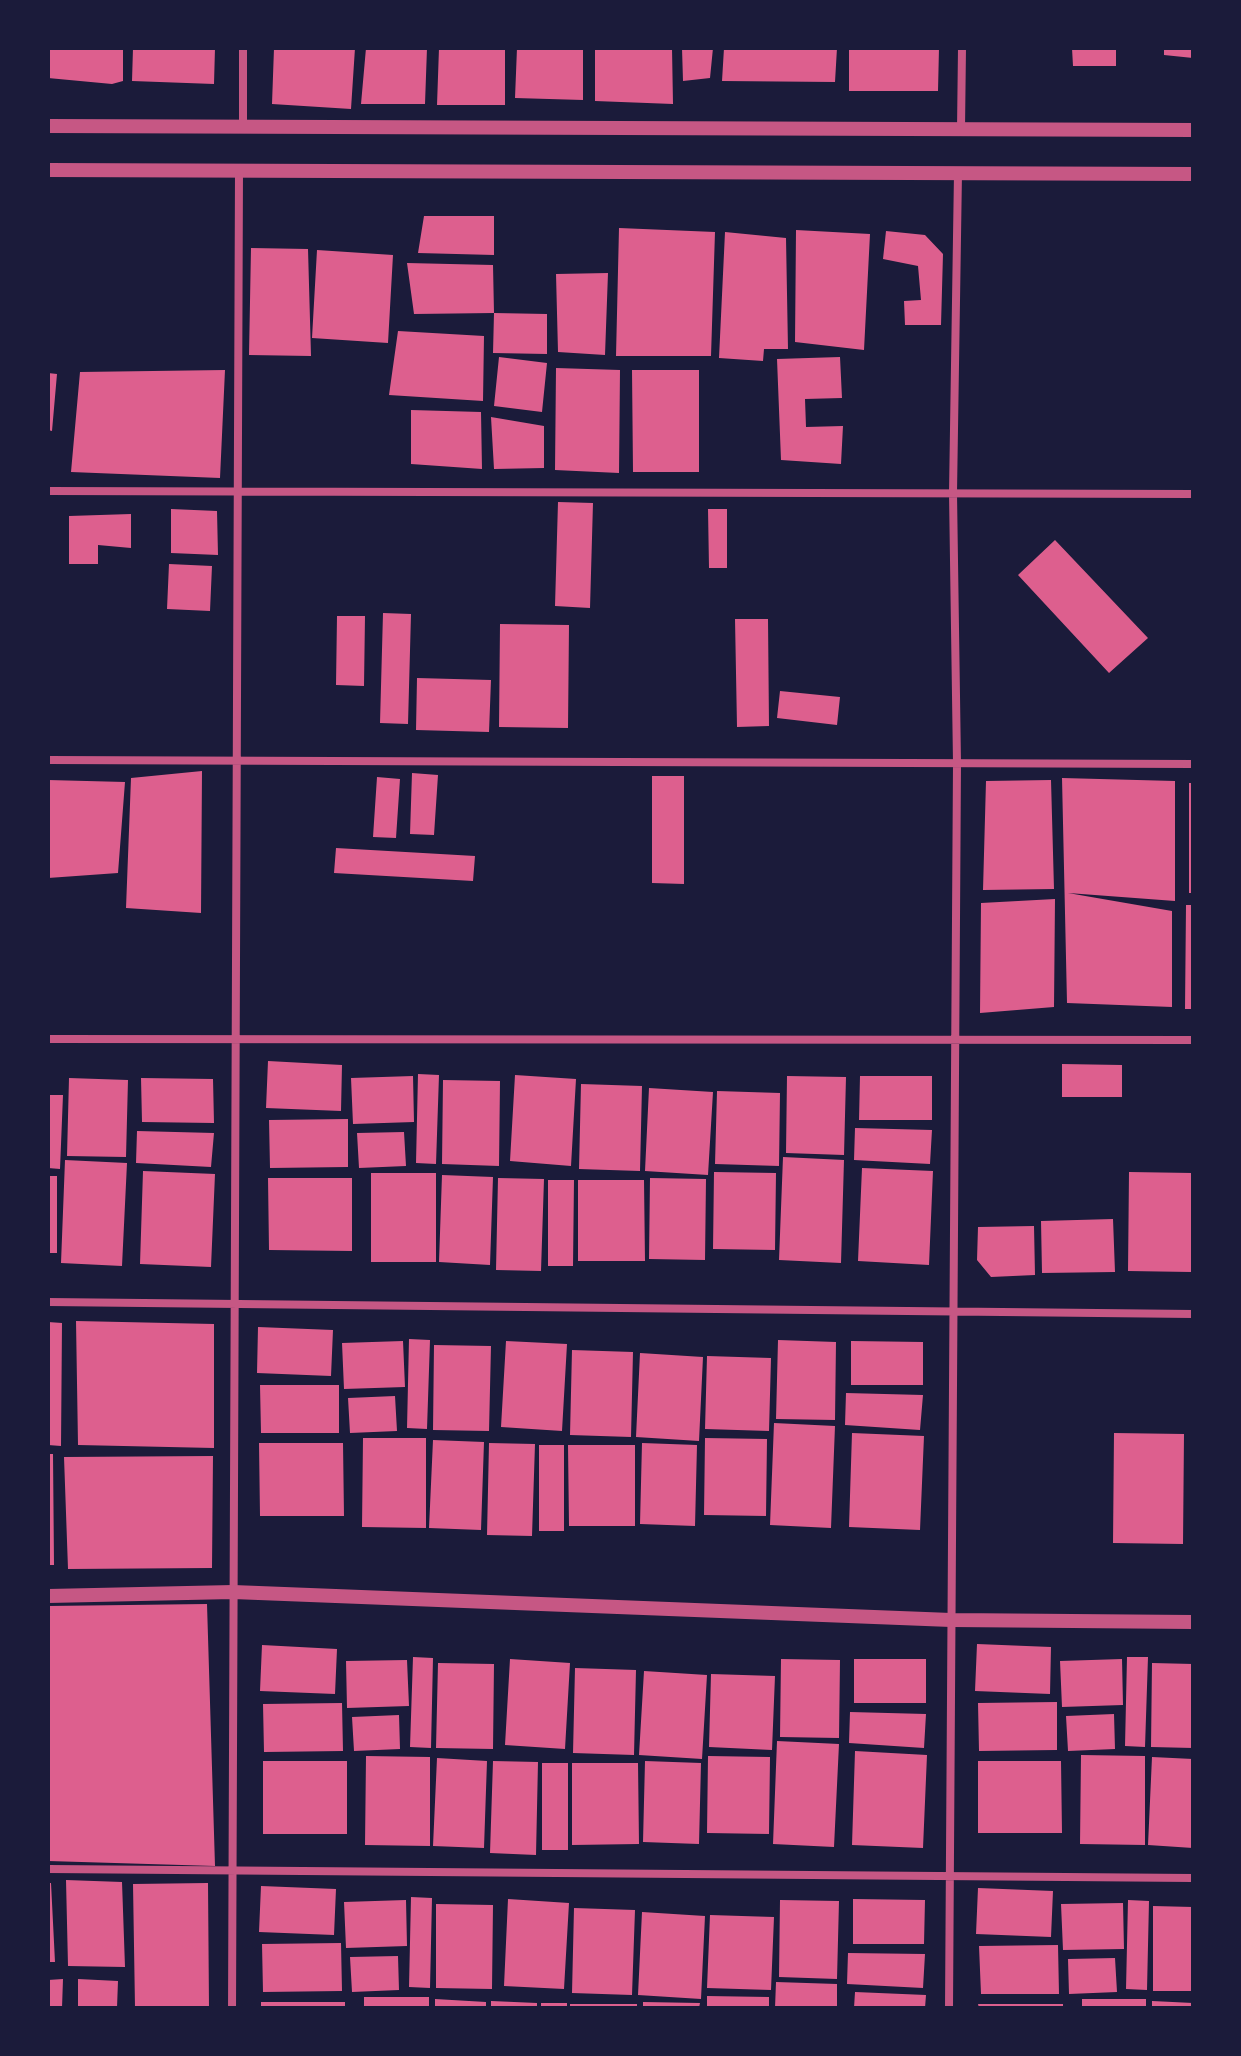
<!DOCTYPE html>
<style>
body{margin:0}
#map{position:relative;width:1241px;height:2056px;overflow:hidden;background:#1b1b3a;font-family:Commissioner,sans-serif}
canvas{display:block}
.frame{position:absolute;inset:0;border:50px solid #1b1b3a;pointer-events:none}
</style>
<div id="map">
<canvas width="1241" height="2056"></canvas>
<div class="frame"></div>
</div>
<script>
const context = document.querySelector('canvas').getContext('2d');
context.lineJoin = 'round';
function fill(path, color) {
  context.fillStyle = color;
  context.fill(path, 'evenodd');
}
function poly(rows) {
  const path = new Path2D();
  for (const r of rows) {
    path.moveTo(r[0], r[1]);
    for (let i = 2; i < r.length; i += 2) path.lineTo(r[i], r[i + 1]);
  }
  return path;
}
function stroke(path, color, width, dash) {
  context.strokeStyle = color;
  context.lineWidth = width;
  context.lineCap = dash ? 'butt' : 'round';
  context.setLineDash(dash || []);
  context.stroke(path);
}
fill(poly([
 [48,48,123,48,123,81,112,84,48,78],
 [133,48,215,48,214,84,132,81],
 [274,48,355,48,351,109,272,104],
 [366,48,427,48,425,104,361,104],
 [439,48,505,48,505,105,437,105],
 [517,48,583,48,583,100,515,98],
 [595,48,672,48,673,104,595,101],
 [682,48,713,48,710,78,683,81],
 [724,48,837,48,835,82,722,81],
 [849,48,939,48,938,91,849,91],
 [1072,48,1116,48,1116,66,1073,66],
 [1164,48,1193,48,1193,58,1164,55],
 [424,216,494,216,494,255,418,253],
 [619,228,715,232,711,356,616,356],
 [796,230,870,234,864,350,795,342],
 [886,231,925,235,943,254,941,325,905,325,904,301,921,300,918,266,883,259],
 [725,232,786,238,788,349,764,349,763,361,719,358],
 [251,248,308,249,311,356,249,355],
 [317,250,393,255,388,343,312,338],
 [407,263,493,265,494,313,414,314],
 [608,273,605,355,558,352,556,274],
 [494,313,547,314,547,354,493,353],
 [398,331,484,336,483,401,389,395],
 [499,357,547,363,542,412,494,406],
 [840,357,842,398,805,399,806,427,843,426,841,464,781,460,777,359],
 [556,368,620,370,619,473,555,470],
 [225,370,220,478,71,472,80,372],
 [632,370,699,370,699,472,633,472],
 [48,373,57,374,52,431,48,430],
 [411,410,481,412,482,469,411,464],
 [491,417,544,426,544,468,494,469],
 [558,502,593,503,590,608,555,606],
 [171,509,217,511,218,555,171,553],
 [708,509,727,509,727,568,709,568],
 [131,514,131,548,98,545,98,564,69,564,69,516],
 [1055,540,1148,638,1109,673,1018,575],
 [169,564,212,566,210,611,167,609],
 [383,613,411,614,408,724,380,723],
 [337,616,365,616,364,686,336,685],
 [735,619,768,619,769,726,737,727],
 [500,624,569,625,568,728,499,727],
 [417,678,491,680,489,732,416,730],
 [780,691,840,697,837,725,777,718],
 [202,771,201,913,126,908,131,778],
 [412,773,438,775,434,835,410,834],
 [652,776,684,776,684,884,652,883],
 [377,777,400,779,396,838,373,837],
 [1062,778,1175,781,1175,901,1068,893,1172,911,1172,1007,1067,1003],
 [48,780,125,782,118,873,48,878],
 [1051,780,1054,889,983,890,986,781],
 [1189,783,1193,783,1193,893,1189,893],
 [336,848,475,856,473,881,334,873],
 [1055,899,1054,1007,980,1013,981,903],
 [1186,905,1193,905,1193,1009,1185,1009],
 [268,1061,342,1065,341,1111,266,1108],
 [1062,1064,1122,1065,1122,1097,1062,1097],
 [418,1074,439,1075,436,1164,416,1163],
 [515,1075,576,1079,571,1166,510,1161],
 [413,1076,414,1122,353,1124,351,1078],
 [787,1076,846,1077,844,1155,786,1153],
 [860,1076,932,1076,932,1120,859,1120],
 [69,1078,128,1080,126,1157,67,1156],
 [141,1078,213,1079,214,1123,142,1122],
 [443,1080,500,1081,499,1166,442,1164],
 [581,1084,642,1086,640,1171,579,1169],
 [649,1088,713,1092,708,1175,645,1171],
 [717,1091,780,1093,779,1166,715,1164],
 [48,1095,63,1095,60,1169,48,1168],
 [348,1119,348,1167,270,1168,269,1120],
 [855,1128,932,1130,930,1164,854,1160],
 [137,1131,214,1133,211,1167,136,1163],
 [404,1132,406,1166,359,1168,357,1133],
 [783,1157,844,1160,841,1263,779,1260],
 [65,1160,127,1163,122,1266,61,1263],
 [862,1168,933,1171,929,1265,858,1261],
 [143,1171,215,1174,211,1267,140,1264],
 [714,1172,776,1173,775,1250,713,1249],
 [1129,1172,1192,1173,1191,1272,1128,1271],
 [371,1173,436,1173,436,1262,371,1262],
 [442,1175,493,1177,490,1265,439,1262],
 [48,1176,57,1176,57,1253,48,1253],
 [268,1178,352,1178,352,1251,269,1250],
 [498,1178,544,1179,541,1271,496,1270],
 [650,1178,706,1179,705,1260,649,1259],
 [548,1180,574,1180,573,1266,548,1266],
 [578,1180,644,1180,645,1261,578,1261],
 [1113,1219,1115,1272,1042,1273,1041,1221],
 [1034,1226,1035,1275,991,1277,977,1260,978,1227],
 [76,1321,214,1324,214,1448,78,1445],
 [48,1322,62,1323,61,1446,48,1445],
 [258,1327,333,1330,331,1376,257,1373],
 [409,1339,430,1340,427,1429,407,1428],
 [778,1340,836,1342,835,1420,776,1419],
 [403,1341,405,1387,344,1389,342,1343],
 [506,1341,567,1344,562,1431,501,1427],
 [851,1341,923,1342,923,1385,851,1385],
 [434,1345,491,1346,489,1431,433,1430],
 [572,1350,633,1352,631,1437,570,1435],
 [640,1353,703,1357,699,1441,636,1437],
 [707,1356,771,1358,769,1431,705,1429],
 [260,1385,339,1385,339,1433,261,1433],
 [846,1393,923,1395,920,1430,845,1425],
 [395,1396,397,1431,350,1433,348,1398],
 [774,1423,835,1426,831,1528,770,1525],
 [852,1433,924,1436,920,1530,849,1527],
 [1114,1433,1184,1434,1183,1544,1113,1543],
 [363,1438,426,1438,426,1528,362,1527],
 [705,1438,767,1439,766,1516,704,1515],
 [433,1440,484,1442,481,1530,429,1528],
 [259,1443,343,1443,344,1516,260,1516],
 [489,1443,535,1444,532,1536,487,1535],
 [642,1443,697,1445,695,1526,640,1524],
 [539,1445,564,1445,564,1531,539,1531],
 [568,1445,635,1445,635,1526,569,1526],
 [48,1454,53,1454,54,1565,48,1565],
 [213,1456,212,1568,68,1569,64,1457],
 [207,1604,215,1866,48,1861,48,1606],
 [977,1644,1051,1647,1050,1694,975,1691],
 [262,1645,337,1649,335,1694,260,1691],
 [413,1657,433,1658,431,1748,410,1747],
 [1127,1657,1148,1657,1145,1747,1125,1746],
 [510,1659,570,1663,565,1749,505,1745],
 [781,1659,840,1660,839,1738,780,1737],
 [854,1659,926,1659,926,1703,854,1703],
 [1122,1659,1123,1705,1062,1707,1060,1661],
 [407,1660,409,1706,347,1708,346,1661],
 [438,1663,494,1664,493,1749,436,1748],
 [1152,1663,1193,1664,1193,1748,1151,1747],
 [575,1668,636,1670,634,1755,573,1753],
 [644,1671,707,1675,702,1759,639,1755],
 [711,1674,775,1676,772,1750,709,1747],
 [1057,1702,1057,1750,979,1751,978,1703],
 [342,1703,343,1751,264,1752,263,1704],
 [850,1712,926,1714,924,1748,849,1743],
 [1114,1714,1115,1749,1068,1751,1066,1716],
 [399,1715,400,1749,354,1751,352,1717],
 [777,1741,839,1744,834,1847,773,1844],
 [855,1751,927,1755,923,1848,852,1845],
 [1081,1755,1145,1756,1145,1845,1080,1844],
 [366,1756,430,1757,430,1846,365,1845],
 [708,1756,770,1757,769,1834,707,1833],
 [1152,1757,1193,1759,1193,1848,1148,1845],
 [437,1758,487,1761,484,1848,433,1846],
 [263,1761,347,1761,347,1834,263,1834],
 [493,1761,538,1762,536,1855,490,1853],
 [645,1761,701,1763,699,1844,643,1842],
 [978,1761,1061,1761,1062,1833,978,1833],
 [542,1763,568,1763,568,1850,542,1850],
 [572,1763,638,1763,639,1844,572,1845],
 [66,1880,122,1882,125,1967,68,1966],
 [48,1883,51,1883,55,1962,48,1962],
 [208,1883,209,2008,135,2008,133,1884],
 [261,1886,336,1889,334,1935,259,1932],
 [978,1888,1053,1891,1051,1937,976,1934],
 [411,1897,432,1898,430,1988,409,1987],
 [508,1899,569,1903,564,1989,504,1986],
 [853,1899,925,1900,924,1944,853,1944],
 [406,1900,407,1946,346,1948,344,1902],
 [780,1900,839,1901,837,1979,779,1977],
 [1128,1900,1149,1901,1147,1990,1126,1989],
 [1123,1903,1124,1949,1063,1950,1061,1904],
 [436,1904,493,1905,492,1989,436,1988],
 [1153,1906,1193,1907,1193,1991,1153,1991],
 [574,1908,635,1910,632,1995,572,1993],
 [642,1912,705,1916,701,1999,638,1995],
 [710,1915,774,1917,771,1990,707,1988],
 [341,1943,342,1991,263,1992,262,1944],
 [1058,1945,1059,1994,981,1994,979,1946],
 [848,1953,925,1954,923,1988,847,1984],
 [398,1956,399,1990,352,1992,350,1957],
 [1115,1958,1117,1992,1069,1994,1068,1959],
 [63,1979,62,2008,48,2008,48,1980],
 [78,1979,118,1981,117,2008,78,2008],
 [776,1982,837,1984,837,2008,775,2008],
 [855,1992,926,1995,925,2008,854,2008],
 [707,1996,769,1997,769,2008,707,2008],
 [364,1997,429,1997,429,2008,364,2008],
 [435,1999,486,2002,486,2008,435,2008],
 [1082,1999,1146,1999,1146,2008,1082,2008],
 [491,2001,537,2003,537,2008,491,2008],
 [1152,2001,1193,2003,1193,2008,1152,2008],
 [261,2002,345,2002,345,2008,261,2008],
 [643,2002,700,2003,699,2008,643,2008],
 [541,2003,567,2003,567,2008,541,2008],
 [570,2004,637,2004,637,2008,570,2008],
 [978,2004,1063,2004,1063,2008,979,2008]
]), '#dd5f8e');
stroke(poly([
 [243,127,243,48],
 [961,129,962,48],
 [48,491,1193,494],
 [48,760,1193,764],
 [48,1039,1193,1040],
 [48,1302,1193,1314],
 [48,1869,1193,1878],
 [232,2008,239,171],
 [949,2008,957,763,953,493,958,173]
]), '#c65784', 8);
stroke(poly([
 [48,126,1193,130],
 [48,170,1193,174],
 [48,1596,233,1592,951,1620,1193,1622]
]), '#c65784', 14);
</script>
